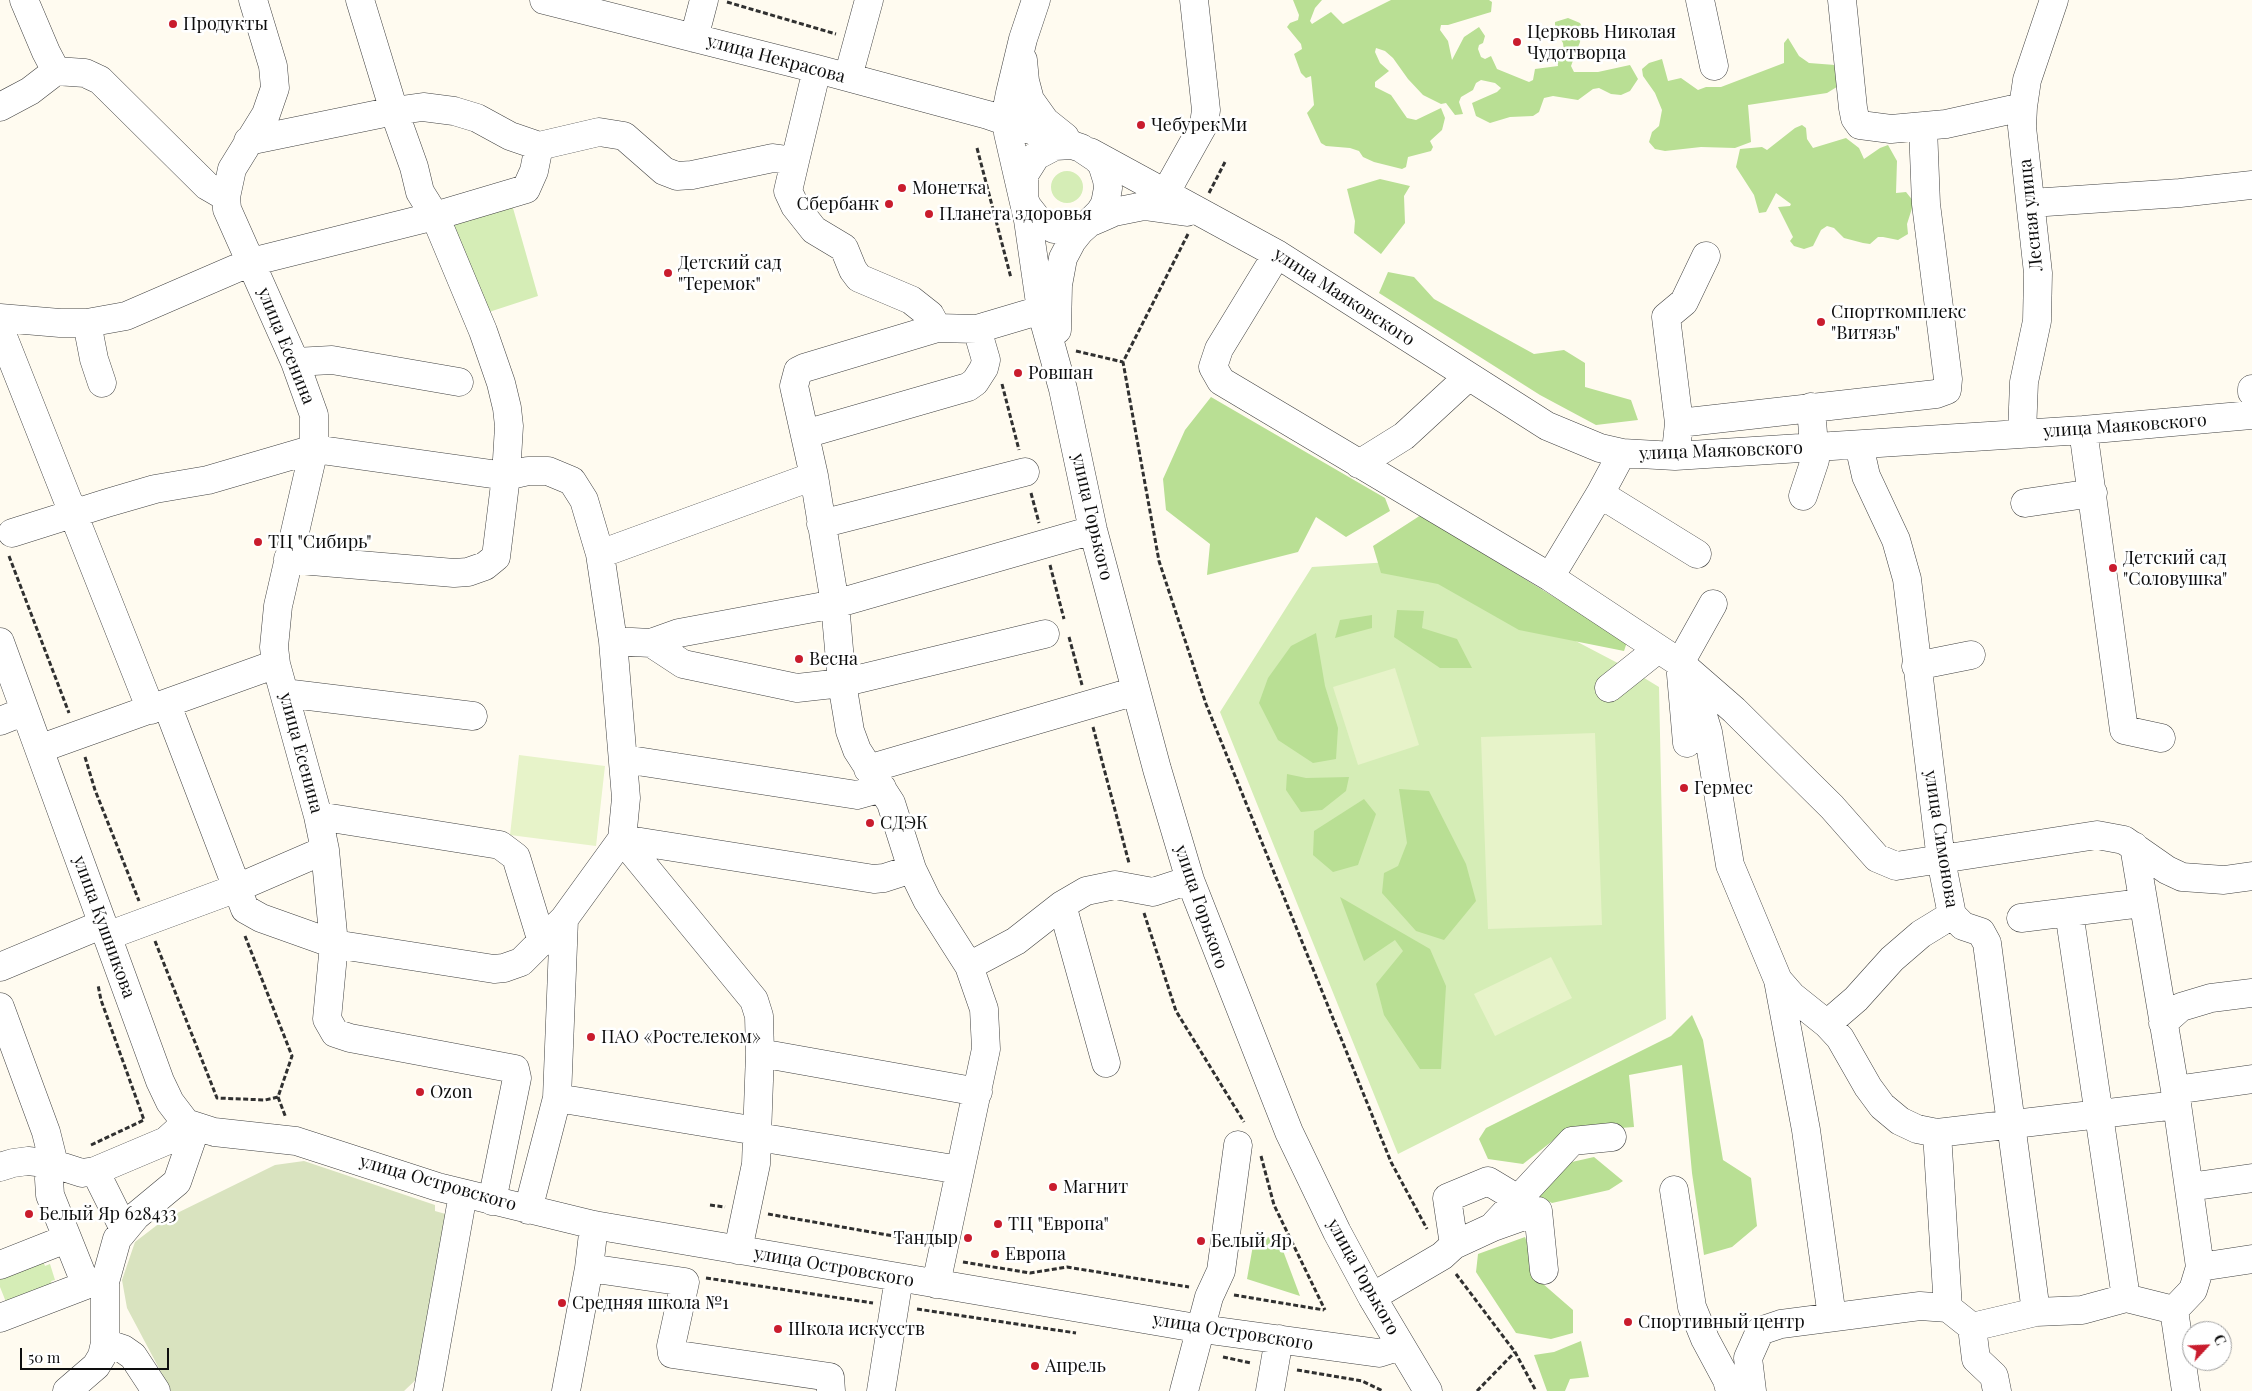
<!DOCTYPE html>
<meta charset="utf-8">
<style>
body{margin:0}
#map{position:relative;width:2252px;height:1391px;overflow:hidden;background:#fffbf0;font-family:"Playfair Display",serif}
canvas{display:block}
.north{position:absolute;left:2182px;top:1321px;width:50px;height:50px;box-sizing:border-box;background:#fff;border:1px solid #9f9f9f;border-radius:50%;rotate:65deg;font-size:14px;font-weight:700;line-height:20px;text-align:center;color:#0e0e0e}
.north::after{content:'';display:block;margin:auto;width:18px;height:22px;background:#c91c2d;clip-path:polygon(50% 0,100% 100%,50% 72%,0 100%)}
.scale{position:absolute;left:20px;top:1348px;width:149px;height:22px;box-sizing:border-box;border:2px solid #0e0e0e;border-top:0;padding-left:6px;font-size:15px;line-height:18px;white-space:nowrap;color:#0e0e0e;-webkit-text-stroke:4px #fff;paint-order:stroke}
</style>
<div id="map">
<canvas width="2252" height="1391"></canvas>
<div class="north">С</div>
<div class="scale">50 m</div>
</div>
<script>
const context = document.querySelector('canvas').getContext('2d');
context.lineJoin = 'round';
function fill(path, color) {
  context.fillStyle = color;
  context.fill(path, 'evenodd');
}
function poly(rows) {
  const path = new Path2D();
  for (const r of rows) {
    if (r.length === 3) {
      path.moveTo(r[0] + r[2], r[1]);
      path.arc(r[0], r[1], r[2], 0, 2 * Math.PI);
      continue;
    }
    path.moveTo(r[0], r[1]);
    for (let i = 2; i < r.length; i += 2) path.lineTo(r[i], r[i + 1]);
  }
  return path;
}
function stroke(path, color, width, dash) {
  context.strokeStyle = color;
  context.lineWidth = width;
  context.lineCap = dash ? 'butt' : 'round';
  context.setLineDash(dash || []);
  context.stroke(path);
}
function label(font, color, halo, rows, align = 'center') {
  context.font = font + ' "Playfair Display",serif';
  context.lineWidth = 5;
  context.setLineDash([]);
  context.textBaseline = 'middle';
  context.strokeStyle = halo;
  context.fillStyle = color;
  for (const [text, x, y, turn = 0] of rows) {
    context.save();
    context.translate(x, y);
    context.rotate((+turn || 0) * Math.PI / 180);
    context.textAlign = isNaN(turn) ? turn : align;
    if (halo) context.strokeText(text, 0, 0);
    context.fillText(text, 0, 0);
    context.restore();
  }
}
fill(poly([
 [1067,187,16],
 [511,201,538,296,486,313,447,218],
 [1421,560,1631,670,1659,687,1666,1019,1398,1154,1220,712,1312,567],
 [42,1258,45,1266,50,1264,55,1280,51,1281,54,1289,8,1307,0,1287,0,1274]
]), '#d5edb6');
fill(poly([
 [1293,0,1322,0,1315,8,1310,21,1312,24,1331,12,1343,24,1391,0,1489,0,1492,2,1491,12,1448,25,1441,25,1440,30,1448,41,1452,60,1464,37,1479,27,1485,36,1483,43,1479,45,1478,49,1481,57,1485,59,1491,56,1497,69,1529,82,1533,80,1535,69,1558,66,1557,55,1564,51,1563,43,1555,30,1555,22,1568,18,1580,23,1582,27,1580,42,1571,66,1574,72,1598,72,1630,65,1638,79,1630,91,1621,95,1611,94,1599,88,1593,89,1578,100,1553,96,1544,98,1539,112,1533,116,1510,117,1490,123,1476,116,1472,103,1497,92,1501,88,1495,83,1481,80,1476,83,1473,90,1461,97,1459,102,1463,114,1455,115,1446,103,1441,104,1423,95,1408,79,1393,58,1385,51,1376,48,1375,52,1380,63,1389,71,1375,82,1375,87,1391,95,1407,118,1416,120,1441,108,1445,118,1442,130,1430,141,1433,147,1431,151,1408,157,1406,167,1402,169,1374,162,1363,157,1359,151,1350,148,1326,146,1321,143,1307,113,1314,105,1311,76,1306,78,1301,73,1294,54,1302,49,1301,44,1287,27,1290,23,1298,20,1299,15],
 [1788,38,1799,56,1809,63,1835,65,1848,73,1840,85,1827,93,1748,105,1751,142,1735,148,1701,147,1665,151,1655,149,1649,142,1652,132,1659,126,1662,110,1655,93,1643,76,1642,69,1649,63,1662,59,1668,81,1681,78,1698,90,1706,87,1721,87,1784,63,1784,43],
 [1802,125,1806,128,1807,139,1813,148,1846,138,1859,148,1864,159,1880,148,1888,145,1897,161,1896,193,1906,192,1914,202,1907,224,1908,234,1898,240,1883,237,1878,237,1870,244,1863,243,1844,238,1834,228,1827,226,1821,230,1813,246,1804,249,1794,246,1790,241,1793,237,1778,207,1790,206,1791,204,1776,193,1766,212,1759,213,1754,195,1736,167,1740,149,1762,147,1767,150,1795,128],
 [1380,179,1410,186,1404,196,1405,223,1381,254,1354,233,1355,221,1347,189],
 [1388,272,1414,277,1434,299,1534,354,1564,350,1585,363,1585,387,1631,400,1638,420,1596,425,1540,395,1379,293],
 [1211,397,1385,498,1390,511,1346,537,1316,517,1298,552,1207,575,1210,544,1166,510,1163,479,1185,430],
 [1421,515,1627,642,1624,651,1519,630,1438,584,1381,573,1373,546],
 [1397,610,1424,611,1422,628,1457,639,1472,668,1440,668,1394,637],
 [1372,615,1372,628,1335,638,1340,620],
 [1316,633,1325,686,1338,728,1336,759,1313,763,1278,740,1259,703,1268,678,1291,646],
 [1287,774,1306,778,1349,777,1346,791,1322,810,1301,812,1286,790],
 [1399,789,1429,791,1466,864,1476,901,1444,940,1416,931,1382,893,1384,873,1398,866,1407,843],
 [1364,799,1376,814,1358,865,1333,872,1313,855,1314,831],
 [1340,897,1430,949,1446,986,1441,1069,1420,1069,1384,1015,1376,984,1403,951,1395,940,1364,961],
 [1692,1015,1703,1040,1723,1160,1751,1178,1757,1226,1732,1247,1704,1255,1692,1173,1682,1065,1629,1075,1634,1127,1564,1132,1523,1164,1488,1159,1479,1139,1486,1128,1671,1036],
 [1594,1157,1623,1181,1609,1190,1552,1203,1537,1196,1563,1164],
 [1255,1234,1279,1240,1300,1296,1247,1279],
 [1525,1237,1542,1283,1573,1310,1573,1333,1551,1339,1516,1333,1476,1272,1478,1254],
 [1581,1341,1589,1377,1570,1379,1565,1391,1547,1391,1534,1355,1554,1352]
]), '#b9df94');
fill(poly([
 [304,1161,435,1205,435,1211,449,1215,422,1374,404,1391,171,1391,127,1308,122,1280,135,1242,165,1219,275,1165]
]), '#d9e3bf');
fill(poly([
 [1395,668,1419,745,1358,765,1333,687],
 [1595,733,1602,925,1488,929,1481,737],
 [519,755,605,766,596,846,510,835],
 [1551,957,1572,998,1495,1036,1474,994]
]), '#e7f3c9');
const minor = poly([
 [24,0,46,52,56,71,85,73,100,80,207,186,226,197],
 [253,0,273,66,275,88,266,114,232,169,226,197,227,209,295,362,314,415,314,449,278,606,274,647,276,664,318,816,325,850,334,944,327,1019,335,1033,350,1038,515,1069,517,1078,492,1201],
 [544,0,817,69,988,115,1071,144],
 [1036,0,1023,39,1010,93,1007,108,1008,133,1028,220,1041,310,1063,389,1093,530,1157,769,1190,880,1289,1132,1337,1232,1372,1297,1428,1391],
 [1700,0,1714,66],
 [1842,0,1853,108,1855,118,1860,125,1891,129,1946,124,2023,107],
 [694,38,704,0],
 [1023,60,1025,81,1030,100,1045,121,1065,137],
 [848,77,869,0],
 [0,107,30,91,56,71],
 [248,141,394,111,423,107,454,111,477,118,510,136,539,146],
 [1090,152,1277,254,1547,426,1600,448,1622,453,1675,456,2083,430,2252,415],
 [795,161,788,191,795,206,814,230,844,248,853,270,859,278,911,300,930,315,937,328],
 [1166,192,1204,124,1206,110,1194,0],
 [2031,203,2180,193,2252,185],
 [1277,254,1219,349,1213,367,1221,381,1550,577],
 [0,318,60,323,87,323,126,316,251,262,435,216,420,192,414,167,394,111,360,0],
 [87,323,94,359,102,383],
 [0,329,151,710],
 [1057,330,1058,285,1063,258,1072,241,1080,231,1089,223,1100,212,1105,204,1108,188,1107,180,1102,164,1096,158,1081,148,1072,145,1055,146,1036,156,1024,175,1024,198,1027,206,1038,220,1054,229,1072,230,1079,227,1089,223,1103,217,1114,212,1144,206,1187,212],
 [295,362,332,360,459,382],
 [2252,389,2252,392],
 [1679,423,1936,394,1947,390,1948,379,1926,204,1923,127],
 [2083,430,2124,730,2161,738],
 [2022,433,2024,382,2037,321,2038,273,2022,127,2023,107,2027,80,2054,0],
 [805,434,968,387,975,382,984,368,986,360,977,329],
 [1677,442,1679,423,1666,317,1684,302,1706,256],
 [1859,445,1866,476,1896,540,1907,579,1941,860,1952,915,1963,926,1981,932,1987,943,2036,1312],
 [1622,453,1600,494,1550,577,1680,663,1734,710,1832,807,1877,858,1896,866,2097,835,2124,840,2167,870,2182,877,2224,880,2252,876],
 [1359,464,1404,436,1468,377],
 [1600,494,1697,554],
 [1803,496,1815,460,1811,407],
 [2025,503,2093,493],
 [821,524,1025,472],
 [12,533,107,503,155,489,208,480,314,449,506,476,528,471,548,471,572,481,584,500,600,554,613,641,626,798,622,839,564,919,557,1098,528,1210],
 [600,554,814,476],
 [288,559,454,573,468,572,485,566,496,557,506,476,509,426,507,408,501,383,483,331,435,216,526,189,534,171,539,146,599,132,624,136,664,171,677,176,692,175,773,158,795,161,817,69],
 [613,641,651,643,679,633,835,604,1093,530],
 [0,642,160,1081,170,1102,186,1123,214,1132,296,1141,438,1187,594,1225,1202,1329,1379,1353,1401,1346],
 [651,643,683,664,797,688,842,683,1045,634],
 [1916,666,1971,655],
 [1684,672,1701,709,1708,732,1730,865,1778,980,1792,996,1827,1024,1840,1038,1868,1087,1882,1106,1900,1121,1917,1129,1937,1133,2177,1105],
 [1609,688,1658,649],
 [284,693,473,716],
 [167,705,245,909,261,918,334,944,494,969,504,968,521,962,564,919],
 [0,721,25,711],
 [1687,743,1680,663,1713,604],
 [39,749,276,664],
 [624,759,857,795,882,788],
 [868,769,1136,691],
 [318,816,500,845,516,857,542,942],
 [622,839,754,1000,759,1016,760,1053,756,1164,738,1250],
 [622,839,874,879,884,878,912,869],
 [2134,846,2175,1090,2200,1267,2193,1290,2174,1310],
 [1062,905,1106,1063],
 [2069,912,2126,1298],
 [2021,918,2142,903],
 [107,936,237,888,325,850],
 [969,966,1016,941,1062,905,1086,891,1115,885,1153,892,1190,880],
 [0,967,103,924],
 [1778,980,1806,1130,1832,1317],
 [0,1007,46,1132,54,1164,49,1179,50,1195,86,1285,0,1318],
 [2163,1023,2181,1007,2211,998,2252,993],
 [1827,1024,1856,999,1892,959,1921,934,1952,915],
 [760,1053,978,1092],
 [2175,1090,2252,1079],
 [557,1098,757,1131],
 [1937,1133,1948,1308],
 [758,1137,960,1170],
 [0,1167,13,1163,28,1161,54,1164,82,1173,95,1171,166,1141,186,1123],
 [95,1171,124,1229],
 [2189,1187,2252,1178],
 [1674,1190,1692,1307,1705,1339,1727,1380,1730,1391],
 [1495,1224,1572,1141,1612,1137],
 [1454,1245,1447,1198,1488,1181,1518,1199],
 [0,1265,66,1239],
 [2200,1267,2252,1259],
 [589,1268,685,1282,671,1346,672,1354,830,1377,831,1391],
 [936,1284,986,1049,984,1009,969,966,927,900,912,869,891,803,857,750,850,731,842,683,835,604,814,476,794,386,798,371,804,368,937,328,977,329,1041,310],
 [1372,1297,1442,1256,1454,1245,1493,1227,1538,1211,1544,1270],
 [2174,1310,2186,1391],
 [1972,1327,1976,1359,1994,1376,1997,1391],
 [105,1343,123,1349,133,1356,156,1391],
 [67,1391,96,1366,102,1356,105,1343,105,1282,117,1239,136,1216,177,1182,196,1127],
 [428,1391,463,1194],
 [566,1391,589,1268,594,1225],
 [881,1391,899,1278],
 [1184,1391,1209,1297,1221,1271,1238,1145],
 [1270,1391,1279,1339],
 [1752,1391,1748,1358,1760,1331,1781,1324,1920,1306,1948,1308,1972,1327,2036,1312,2082,1310,2126,1298,2174,1310]
]);
stroke(minor, '#414141', 29);
stroke(poly([
 [727,2,836,34],
 [977,148,1011,278],
 [1209,193,1225,162],
 [1188,234,1123,362,1159,561,1206,704,1391,1162,1427,1229],
 [1076,351,1123,362],
 [1002,384,1019,450],
 [1031,493,1039,523],
 [9,556,69,713],
 [1050,565,1064,619],
 [1069,637,1082,685],
 [1093,727,1129,863],
 [85,757,95,790,139,901],
 [1144,913,1176,1011,1244,1122],
 [155,941,217,1098,265,1100,278,1097,292,1056,245,936],
 [278,1097,286,1118],
 [91,1145,144,1120,101,1000,98,985],
 [1261,1156,1274,1205,1325,1310],
 [710,1205,725,1207],
 [768,1214,922,1241],
 [963,1262,1030,1273,1067,1267,1189,1287],
 [1456,1274,1515,1352,1536,1391],
 [706,1278,873,1303],
 [1234,1295,1324,1310],
 [917,1309,1076,1333],
 [1223,1357,1251,1363],
 [1297,1370,1362,1381,1383,1391],
 [1477,1391,1515,1352]
]), '#303030', 3, [5, 2.5]);
stroke(minor, '#fff', 28);
for (const [x, y, r, color] of [
 [173,24,5,"#c91c2d"],
 [1517,42,5,"#c91c2d"],
 [1141,125,5,"#c91c2d"],
 [902,188,5,"#c91c2d"],
 [889,204,5,"#c91c2d"],
 [929,214,5,"#c91c2d"],
 [668,273,5,"#c91c2d"],
 [1821,322,5,"#c91c2d"],
 [1018,373,5,"#c91c2d"],
 [258,542,5,"#c91c2d"],
 [2113,568,5,"#c91c2d"],
 [799,659,5,"#c91c2d"],
 [1684,788,5,"#c91c2d"],
 [870,823,5,"#c91c2d"],
 [591,1037,5,"#c91c2d"],
 [420,1092,5,"#c91c2d"],
 [1053,1187,5,"#c91c2d"],
 [29,1214,5,"#c91c2d"],
 [998,1224,5,"#c91c2d"],
 [968,1238,5,"#c91c2d"],
 [1201,1241,5,"#c91c2d"],
 [995,1254,5,"#c91c2d"],
 [562,1303,5,"#c91c2d"],
 [1628,1322,5,"#c91c2d"],
 [778,1329,5,"#c91c2d"],
 [1035,1366,5,"#c91c2d"]
]) {
  const dot = new Path2D();
  dot.arc(x, y, r, 0, 2 * Math.PI);
  context.fillStyle = color;
  context.fill(dot);
  stroke(dot, '#fff', 2);
}
label('18px', '#0e0e0e', '#fff', [
 ["Продукты",183,24],
 ["Церковь Николая",1527,32],
 ["Чудотворца",1527,53],
 ["ЧебурекМи",1151,125],
 ["Монетка",912,188],
 ["Сбербанк",879,204,"right"],
 ["Планета здоровья",939,214],
 ["Детский сад",678,263],
 ["\"Теремок\"",678,284],
 ["Спорткомплекс",1831,312],
 ["\"Витязь\"",1831,333],
 ["Ровшан",1028,373],
 ["ТЦ \"Сибирь\"",268,542],
 ["Детский сад",2123,558],
 ["\"Соловушка\"",2123,579],
 ["Весна",809,659],
 ["Гермес",1694,788],
 ["СДЭК",880,823],
 ["ПАО «Ростелеком»",601,1037],
 ["Ozon",430,1092],
 ["Магнит",1063,1187],
 ["Белый Яр 628433",39,1214],
 ["ТЦ \"Европа\"",1008,1224],
 ["Тандыр",958,1238,"right"],
 ["Белый Яр",1211,1241],
 ["Европа",1005,1254],
 ["Средняя школа №1",572,1303],
 ["Спортивный центр",1638,1322],
 ["Школа искусств",788,1329],
 ["Апрель",1045,1366]
], 'left');
label('18px', '#0e0e0e', '#fff', [
 ["улица Некрасова",776,59,15],
 ["Лесная улица",2031,215,-96],
 ["улица Маяковского",1344,297,33],
 ["улица Есенина",286,346,68],
 ["улица Маяковского",2125,426,-4],
 ["улица Маяковского",1721,451,-2],
 ["улица Горького",1092,517,77],
 ["улица Есенина",301,753,75],
 ["улица Симонова",1941,839,81],
 ["улица Горького",1201,907,71],
 ["улица Кушникова",104,927,70],
 ["улица Островского",438,1183,16],
 ["улица Островского",834,1267,10],
 ["улица Горького",1363,1277,61],
 ["улица Островского",1233,1332,9]
]);
</script>
